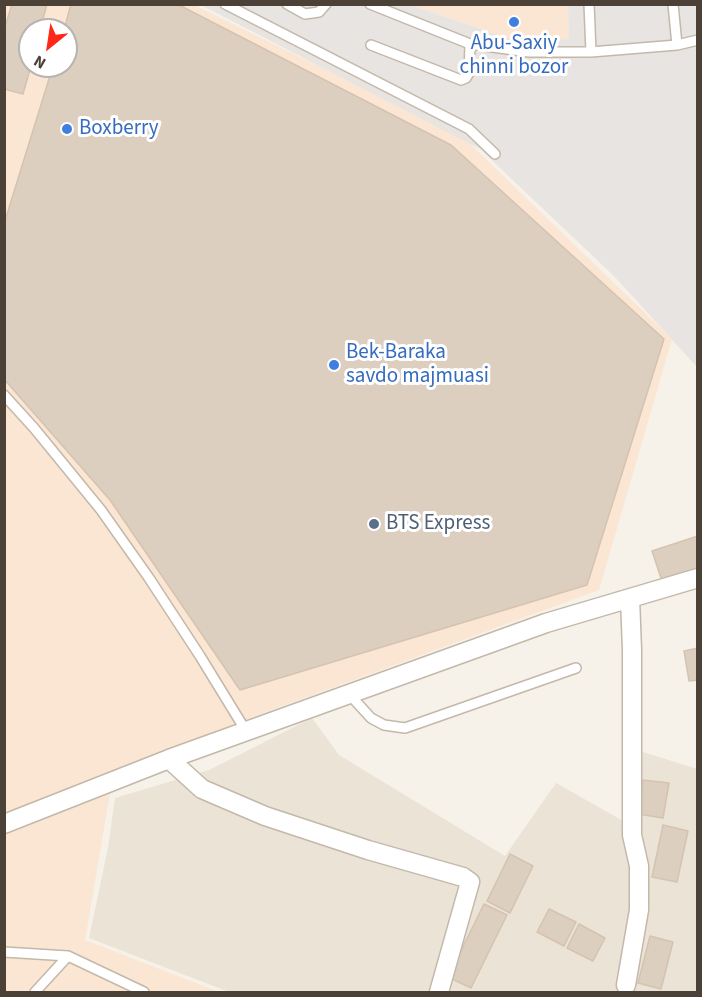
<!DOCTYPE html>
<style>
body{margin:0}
#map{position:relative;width:702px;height:997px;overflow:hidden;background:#f6f1e9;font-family:"Source Sans 3",sans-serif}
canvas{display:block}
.frame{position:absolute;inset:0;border:6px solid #4b4136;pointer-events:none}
.north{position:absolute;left:18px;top:18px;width:60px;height:60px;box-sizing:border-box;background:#fff;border:2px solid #b7b3af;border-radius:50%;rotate:210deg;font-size:16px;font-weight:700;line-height:24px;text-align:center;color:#4b4136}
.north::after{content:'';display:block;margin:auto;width:21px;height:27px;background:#ff2717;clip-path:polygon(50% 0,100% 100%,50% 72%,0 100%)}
</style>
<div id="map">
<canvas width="702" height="997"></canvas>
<div class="frame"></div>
<div class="north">N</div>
</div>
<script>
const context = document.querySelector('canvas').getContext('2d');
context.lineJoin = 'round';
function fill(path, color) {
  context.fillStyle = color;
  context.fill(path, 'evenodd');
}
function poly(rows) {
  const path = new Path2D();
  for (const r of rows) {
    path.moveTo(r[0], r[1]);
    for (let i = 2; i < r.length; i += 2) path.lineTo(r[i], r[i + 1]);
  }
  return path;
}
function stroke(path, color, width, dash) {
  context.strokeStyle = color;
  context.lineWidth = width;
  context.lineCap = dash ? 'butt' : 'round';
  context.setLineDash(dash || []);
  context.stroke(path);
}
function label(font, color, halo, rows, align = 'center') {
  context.font = font + ' "Source Sans 3",sans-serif';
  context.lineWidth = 6;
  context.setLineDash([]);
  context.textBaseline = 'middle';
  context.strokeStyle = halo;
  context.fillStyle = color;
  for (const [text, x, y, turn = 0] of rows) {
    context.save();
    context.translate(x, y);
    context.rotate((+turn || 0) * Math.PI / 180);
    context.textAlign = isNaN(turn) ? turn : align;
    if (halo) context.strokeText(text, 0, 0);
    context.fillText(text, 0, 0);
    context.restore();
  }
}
fill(poly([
 [312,718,339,755,505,856,556,783,632,826,640,751,697,769,697,992,229,992,89,938,108,848,115,798,209,770]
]), '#ebe3d6');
fill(poly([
 [5,5,194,5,462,136,672,339,599,590,244,720,5,817],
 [30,30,66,30,66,66,30,66],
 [410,5,568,5,569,39,519,42],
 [110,793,85,940,219,992,5,992,5,834]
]), '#fae6d2');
fill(poly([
 [201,5,410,5,519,42,569,39,568,5,697,5,697,367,614,276,480,149]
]), '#e7e4e1');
const building = poly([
 [12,4,47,4,40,30,30,30,31,66,23,94,4,89,4,30,12,4],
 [71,4,177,4,451,145,664,339,587,585,240,690,110,500,4,379,4,224,53,66,66,66,66,30,64,30,71,4],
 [698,536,698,570,662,581,652,551,698,536],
 [698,648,698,680,689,681,684,651,698,648],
 [643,780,669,783,663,818,638,814,643,780],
 [663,825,688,831,677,882,652,877,663,825],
 [510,854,533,866,510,913,487,901,510,854],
 [484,904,507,915,471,988,448,977,484,904],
 [549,909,576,922,564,946,537,932,549,909],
 [579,924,605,938,593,961,567,948,579,924],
 [650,936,673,942,661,989,638,983,650,936]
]);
fill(building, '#dccfc0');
stroke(building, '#d5c3af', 1.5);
const lane = poly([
 [225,4,469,129,495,154],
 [287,4,305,14,319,12,326,4],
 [370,4,470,44,529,52,591,52,589,4],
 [673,4,677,45],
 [371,45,461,80,466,78,469,73,470,44],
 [591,52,677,45,698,40],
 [4,395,34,428,101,510,149,578,200,656,246,731],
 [349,694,371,718,384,725,405,728,576,668],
 [4,952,68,956],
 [35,992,68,956,144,992]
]);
const street = poly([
 [169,759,202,789,265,816,368,850,463,877,470,882,439,992],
 [4,824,169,759,546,623,698,578],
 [626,985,639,910,639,866,632,835,632,650,630,598]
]);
stroke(lane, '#c3b8aa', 12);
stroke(street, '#c3b8aa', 21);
stroke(lane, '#fff', 9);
stroke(street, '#fff', 18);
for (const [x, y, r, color] of [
 [514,22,6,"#3f7fe0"],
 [67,129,6,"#3f7fe0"],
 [334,365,6,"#3f7fe0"],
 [374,524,6,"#5c6f8a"]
]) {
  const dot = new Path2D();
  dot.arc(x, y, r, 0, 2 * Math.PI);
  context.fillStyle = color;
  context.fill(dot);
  stroke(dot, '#fff', 2);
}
label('21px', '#366cbe', '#fff', [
 ["Abu-Saxiy",514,44,"center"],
 ["chinni bozor",514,68,"center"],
 ["Boxberry",79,129],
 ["Bek-Baraka",346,353],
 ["savdo majmuasi",346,377]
], 'left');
label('21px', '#4e5e75', '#fff', [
 ["BTS Express",386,524]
], 'left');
</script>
